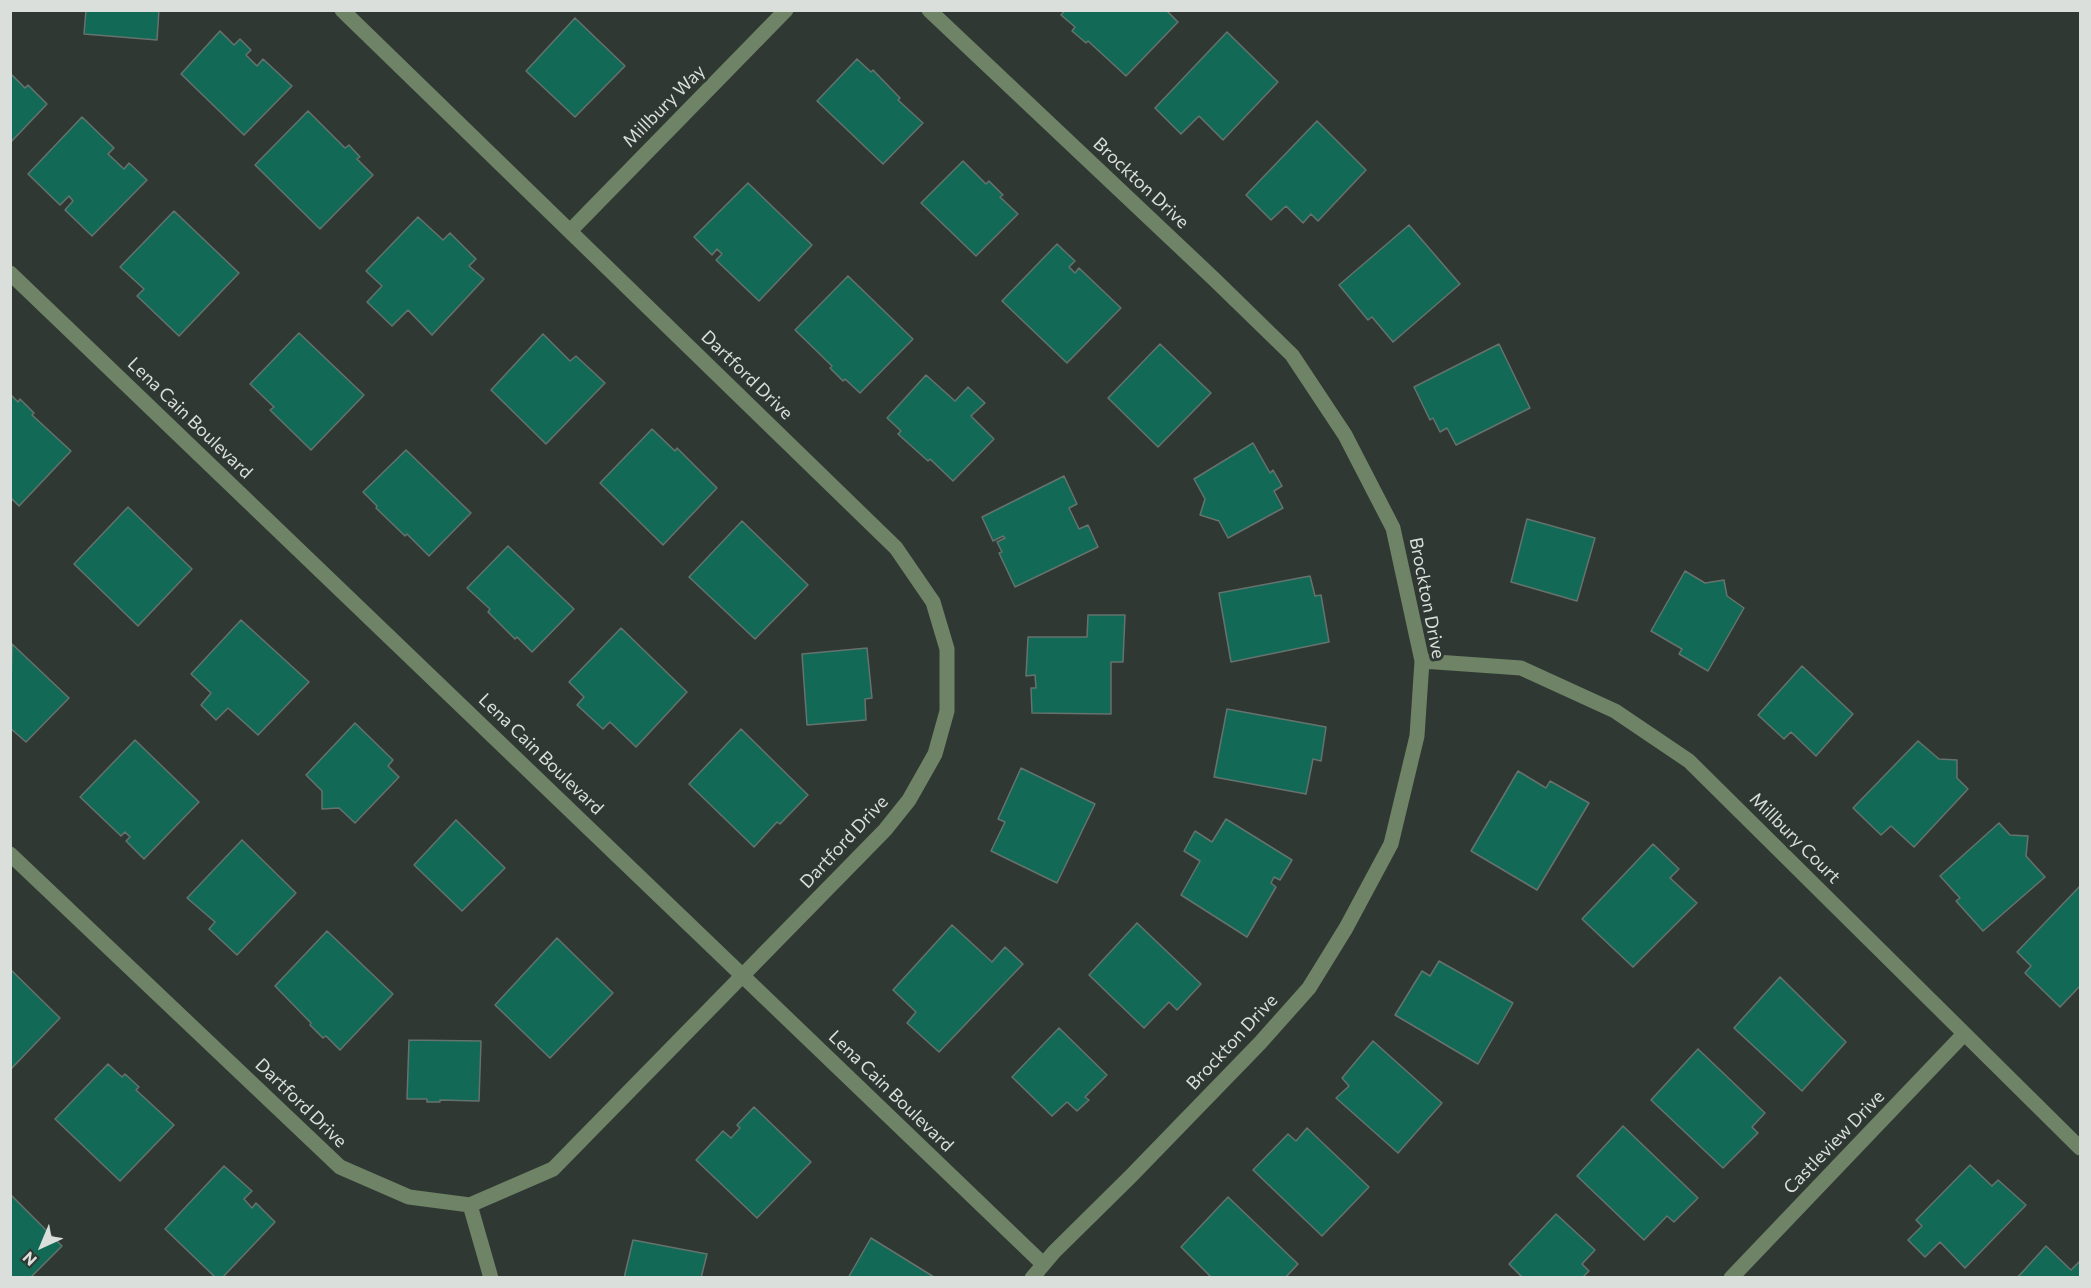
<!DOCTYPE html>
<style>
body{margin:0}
#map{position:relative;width:2091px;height:1288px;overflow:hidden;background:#2f3832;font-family:Commissioner,sans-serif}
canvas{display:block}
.frame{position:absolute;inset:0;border:12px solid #dadfdb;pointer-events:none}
.north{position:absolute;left:12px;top:1216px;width:60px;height:60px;-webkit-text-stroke:4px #2f3832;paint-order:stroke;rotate:224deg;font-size:16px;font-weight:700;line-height:24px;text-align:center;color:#dadfdb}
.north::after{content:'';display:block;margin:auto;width:21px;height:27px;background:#dadfdb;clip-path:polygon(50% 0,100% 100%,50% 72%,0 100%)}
</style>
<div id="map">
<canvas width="2091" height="1288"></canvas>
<div class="frame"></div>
<div class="north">N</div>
</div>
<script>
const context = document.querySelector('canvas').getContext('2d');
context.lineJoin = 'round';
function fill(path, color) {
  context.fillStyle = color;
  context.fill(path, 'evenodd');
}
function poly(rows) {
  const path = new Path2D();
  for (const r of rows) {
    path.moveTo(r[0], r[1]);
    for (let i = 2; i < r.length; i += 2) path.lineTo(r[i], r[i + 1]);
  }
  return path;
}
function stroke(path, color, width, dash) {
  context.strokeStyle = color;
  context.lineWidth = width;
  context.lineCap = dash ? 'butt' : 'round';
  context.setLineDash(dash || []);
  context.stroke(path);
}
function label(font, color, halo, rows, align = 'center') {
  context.font = font + ' Commissioner,sans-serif';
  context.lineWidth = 6;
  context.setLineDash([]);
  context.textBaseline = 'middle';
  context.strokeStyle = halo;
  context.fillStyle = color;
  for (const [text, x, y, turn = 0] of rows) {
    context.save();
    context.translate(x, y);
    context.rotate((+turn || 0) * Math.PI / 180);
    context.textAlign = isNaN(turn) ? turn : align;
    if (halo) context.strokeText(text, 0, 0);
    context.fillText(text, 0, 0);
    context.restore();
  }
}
const building = poly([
 [86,10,159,10,157,40,84,34,86,10],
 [1065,10,1166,10,1178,22,1126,76,1088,41,1086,43,1072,31,1075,27,1061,15,1065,10],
 [575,18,625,66,575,117,526,71,575,18],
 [220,31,234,45,240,39,251,50,246,55,257,66,263,59,292,86,244,135,181,74,220,31],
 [1227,32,1278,82,1223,140,1199,116,1181,134,1155,108,1227,32],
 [857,59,871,72,873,70,900,98,898,100,923,123,883,164,817,101,857,59],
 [10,73,25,88,28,85,47,104,10,143,10,73],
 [308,111,345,148,349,145,360,157,357,159,373,175,320,229,255,165,308,111],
 [82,117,114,148,108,154,124,169,129,163,147,180,92,236,65,210,73,201,69,196,60,205,28,174,82,117],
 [1317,121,1366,170,1318,221,1311,214,1303,223,1286,206,1271,220,1246,195,1317,121],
 [963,161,986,184,989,181,1003,195,1000,197,1018,214,976,256,921,203,963,161],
 [748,183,812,245,759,301,716,260,722,254,717,249,712,255,694,237,748,183],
 [174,211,239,273,179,336,137,296,144,289,120,267,174,211],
 [418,217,443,240,450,233,476,259,469,266,484,279,432,335,408,310,392,326,367,302,382,286,366,271,418,217],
 [1409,225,1460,284,1393,342,1372,317,1368,320,1339,285,1409,225],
 [1057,244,1075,261,1069,267,1075,273,1079,268,1121,308,1067,363,1002,301,1057,244],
 [848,276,913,339,860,393,845,379,843,381,830,368,832,366,795,330,848,276],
 [299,333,364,395,311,450,270,410,274,407,250,384,299,333],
 [543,334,570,361,576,356,605,383,546,444,491,390,543,334],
 [1160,344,1211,393,1158,447,1108,398,1160,344],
 [1499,344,1530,408,1456,445,1447,428,1440,432,1433,418,1430,420,1414,387,1499,344],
 [926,375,955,401,968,387,985,403,971,416,994,439,953,481,930,459,928,461,898,434,901,431,887,418,926,375],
 [10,394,18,402,20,399,34,413,32,415,71,451,19,506,10,497,10,394],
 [652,429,675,451,677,448,717,488,663,545,600,483,652,429],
 [1253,443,1270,473,1273,470,1282,486,1274,491,1283,508,1228,538,1219,521,1200,515,1205,499,1194,479,1253,443],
 [406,450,471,513,429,556,407,534,405,536,376,508,377,506,363,492,406,450],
 [1064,476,1077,504,1069,508,1079,529,1088,525,1098,547,1015,587,999,553,1002,552,997,542,1005,538,1003,536,993,541,982,517,1064,476],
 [128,507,192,569,138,626,74,564,128,507],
 [1527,519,1595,538,1577,601,1511,582,1527,519],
 [742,521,808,585,755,639,689,577,742,521],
 [508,546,574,609,532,652,517,637,515,639,488,612,490,609,467,588,508,546],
 [1685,571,1705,583,1724,580,1727,596,1744,608,1708,671,1679,654,1682,649,1651,631,1685,571],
 [1310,576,1315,596,1321,595,1329,642,1231,662,1219,593,1310,576],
 [1088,615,1125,615,1123,662,1111,662,1111,714,1032,713,1031,688,1036,688,1035,675,1026,676,1028,637,1087,637,1088,615],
 [241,620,309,682,258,735,228,708,216,720,201,705,211,693,191,674,241,620],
 [621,628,687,692,636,747,610,722,603,729,577,705,584,697,569,682,621,628],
 [12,644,69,698,26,742,10,728,12,644],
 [867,648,872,698,865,699,866,720,807,725,802,654,867,648],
 [1802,666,1853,714,1816,756,1791,732,1784,739,1758,715,1802,666],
 [1227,709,1326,727,1321,761,1313,759,1306,794,1214,777,1227,709],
 [355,723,393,760,388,766,399,777,355,823,339,808,322,809,322,791,306,775,355,723],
 [741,729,808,795,780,824,777,822,754,847,689,784,741,729],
 [135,740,199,802,144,859,126,841,130,837,125,832,121,836,80,797,135,740],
 [1918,741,1939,759,1957,760,1957,778,1968,789,1914,847,1891,826,1881,835,1853,808,1918,741],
 [1021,768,1095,804,1057,883,991,851,1005,822,998,819,1021,768],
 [1518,771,1546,788,1550,781,1589,803,1537,890,1471,851,1518,771],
 [1226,819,1292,860,1280,880,1274,877,1271,883,1276,887,1247,937,1181,895,1200,861,1184,851,1195,831,1212,842,1226,819],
 [456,820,505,868,462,911,414,865,456,820],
 [1999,823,2010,835,2028,836,2026,856,2045,877,1983,931,1956,901,1960,898,1940,876,1999,823],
 [242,840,296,893,237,955,209,929,215,922,187,898,242,840],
 [1653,844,1679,869,1670,878,1697,903,1633,967,1582,919,1653,844],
 [2080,886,2080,986,2060,1007,2025,973,2031,966,2017,952,2080,886],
 [1137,923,1201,984,1177,1010,1169,1002,1144,1028,1089,975,1137,923],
 [952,925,992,962,1005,947,1023,964,939,1052,907,1023,916,1012,893,990,952,925],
 [327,931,393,994,340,1050,326,1036,323,1038,310,1025,311,1023,275,986,327,931],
 [557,938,613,993,550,1058,495,1005,557,938],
 [1439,961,1513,1003,1478,1064,1395,1015,1422,971,1430,976,1439,961],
 [11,970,60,1018,10,1070,10,970,11,970],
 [1780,977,1846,1042,1802,1091,1734,1028,1780,977],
 [1059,1028,1107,1075,1085,1097,1089,1100,1077,1111,1067,1102,1052,1116,1012,1077,1059,1028],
 [409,1040,481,1041,479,1101,440,1100,440,1102,427,1102,427,1099,407,1099,409,1040],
 [1373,1041,1442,1103,1398,1153,1336,1098,1349,1086,1342,1078,1373,1041],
 [1698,1049,1765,1113,1752,1127,1758,1133,1723,1168,1651,1100,1698,1049],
 [108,1064,122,1077,125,1074,139,1087,136,1090,174,1125,120,1181,55,1119,108,1064],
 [754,1107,811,1162,757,1218,696,1160,723,1131,731,1138,740,1128,737,1125,754,1107],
 [1623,1126,1698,1198,1674,1222,1667,1216,1644,1240,1577,1176,1623,1126],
 [1307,1128,1369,1187,1322,1236,1253,1170,1288,1134,1296,1141,1307,1128],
 [1970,1165,1992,1186,1998,1180,2026,1205,1965,1268,1940,1242,1925,1257,1908,1240,1922,1226,1916,1220,1970,1165],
 [224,1166,252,1191,244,1199,252,1208,256,1203,275,1222,222,1278,216,1278,165,1229,224,1166],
 [10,1194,62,1246,30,1278,10,1278,10,1194],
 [1228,1197,1298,1264,1285,1278,1212,1278,1181,1247,1228,1197],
 [1556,1214,1595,1250,1582,1264,1589,1271,1582,1278,1523,1278,1509,1264,1556,1214],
 [871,1238,934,1277,848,1278,871,1238],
 [633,1240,707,1254,701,1278,624,1278,633,1240],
 [2046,1246,2071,1270,2080,1261,2080,1278,2017,1278,2046,1246]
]);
fill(building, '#126a56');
stroke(building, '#66726e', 1.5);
stroke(poly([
 [929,10,1214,279,1292,355,1345,435,1393,528,1422,661,1417,736,1391,844,1346,928,1309,988,1260,1043,1131,1176,1054,1252,1032,1278],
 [571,230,786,10],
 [10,273,1043,1264],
 [1422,661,1521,668,1615,711,1689,761,2080,1148],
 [10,854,340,1167,409,1197,470,1205,553,1169,885,830,909,800,935,754,947,711,947,649,933,602,896,548,342,10],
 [470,1205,491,1278],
 [1731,1278,1964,1034]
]), '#6f8367', 15);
label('18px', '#dadfdb', '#2f3832', [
 ["Millbury Way",664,106,-45],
 ["Brockton Drive",1141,183,43],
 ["Dartford Drive",747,375,44],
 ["Lena Cain Boulevard",190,418,44],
 ["Brockton Drive",1427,598,79],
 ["Lena Cain Boulevard",541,754,44],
 ["Millbury Court",1795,838,45],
 ["Dartford Drive",844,842,-47],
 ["Brockton Drive",1232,1042,-47],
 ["Lena Cain Boulevard",891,1091,44],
 ["Dartford Drive",301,1103,44],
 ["Castleview Drive",1834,1142,-46]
]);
</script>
